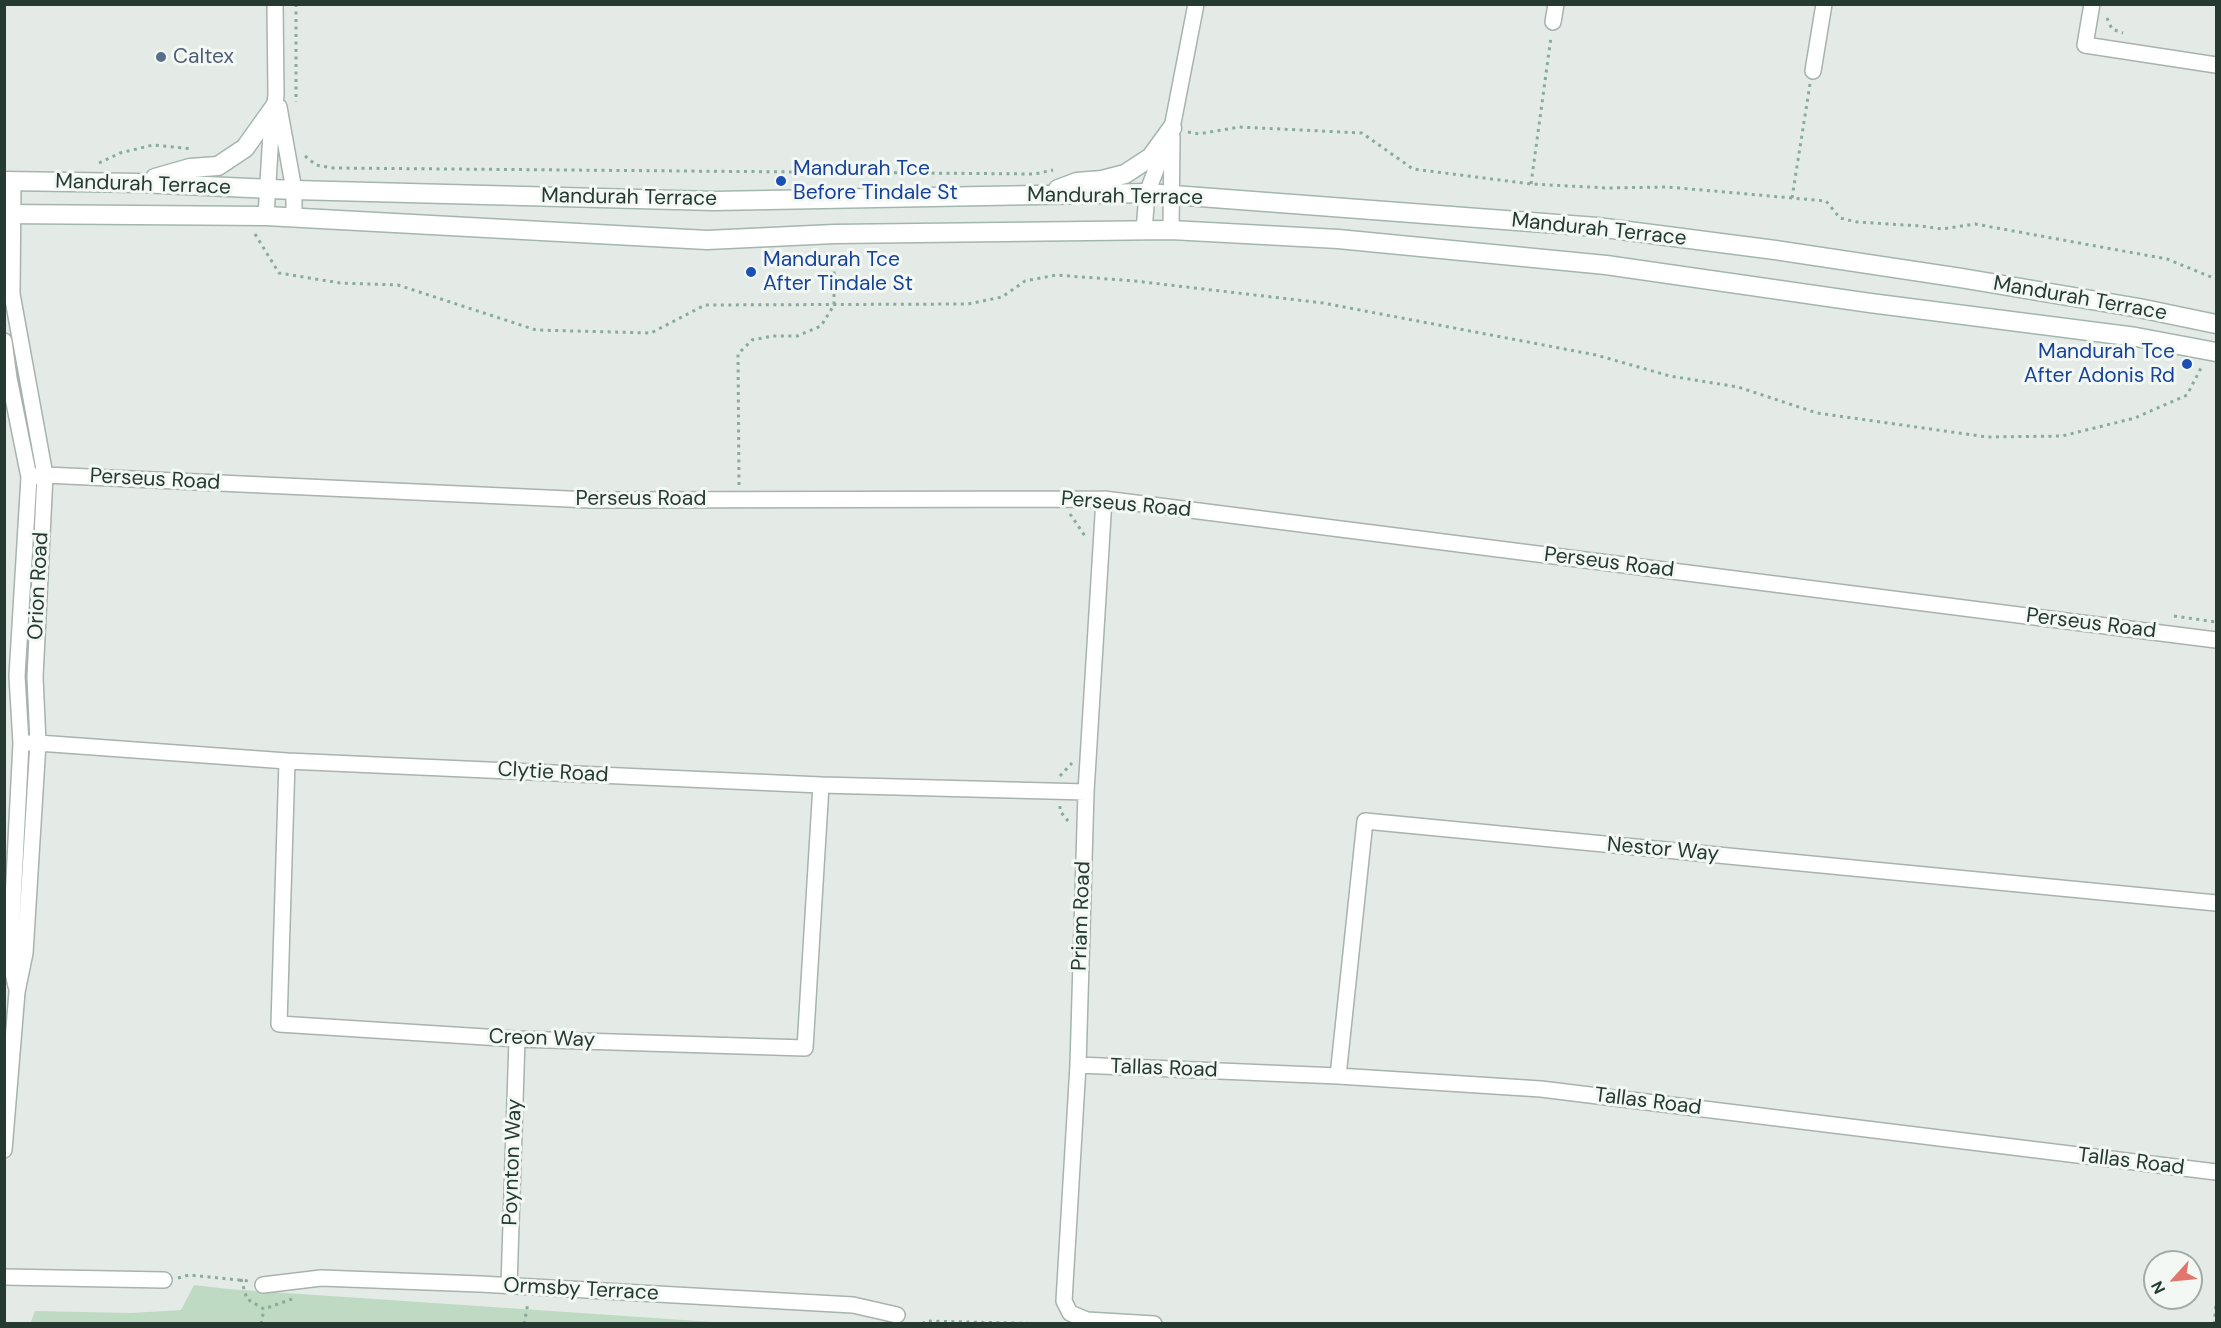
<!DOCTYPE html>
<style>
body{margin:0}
#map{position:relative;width:2221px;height:1328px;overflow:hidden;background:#e4ebe7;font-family:"DM Sans",sans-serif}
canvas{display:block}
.frame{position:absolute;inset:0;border:6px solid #253b32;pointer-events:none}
.north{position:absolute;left:2143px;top:1250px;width:60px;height:60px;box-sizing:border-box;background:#f4f8f5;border:2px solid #a1aca7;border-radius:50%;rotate:243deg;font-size:16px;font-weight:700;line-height:24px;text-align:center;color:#253b32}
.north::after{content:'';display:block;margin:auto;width:21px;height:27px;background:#e1776c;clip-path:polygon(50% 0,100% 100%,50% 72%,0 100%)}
</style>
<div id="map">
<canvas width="2221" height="1328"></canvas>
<div class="frame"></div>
<div class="north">N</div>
</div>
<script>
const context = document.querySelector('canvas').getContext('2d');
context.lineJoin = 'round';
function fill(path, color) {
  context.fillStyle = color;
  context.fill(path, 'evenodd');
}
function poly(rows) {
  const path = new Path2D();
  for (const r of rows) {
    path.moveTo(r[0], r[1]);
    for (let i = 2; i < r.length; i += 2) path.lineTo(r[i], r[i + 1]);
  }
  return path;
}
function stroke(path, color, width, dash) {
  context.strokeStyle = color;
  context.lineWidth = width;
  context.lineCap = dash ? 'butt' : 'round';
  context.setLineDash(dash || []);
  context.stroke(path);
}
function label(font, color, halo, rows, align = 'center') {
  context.font = font + ' "DM Sans",sans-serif';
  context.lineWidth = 6;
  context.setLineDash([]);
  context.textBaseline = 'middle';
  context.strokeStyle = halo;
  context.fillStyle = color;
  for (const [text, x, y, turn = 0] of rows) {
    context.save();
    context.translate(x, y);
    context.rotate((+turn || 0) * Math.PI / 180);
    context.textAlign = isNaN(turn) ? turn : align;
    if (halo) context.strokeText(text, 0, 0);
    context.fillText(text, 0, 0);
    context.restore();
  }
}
fill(poly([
 [194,1285,228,1289,728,1323,30,1324,35,1311,131,1313,181,1310]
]), '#bfdac2');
const minor = poly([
 [2092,4,2085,45,2216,65],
 [1553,22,1556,4],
 [1813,71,1824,4],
 [279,107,294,190,294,217],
 [266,216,271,133,276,95,275,4],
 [1171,230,1172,137],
 [1144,231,1147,193,1172,128,1196,4],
 [4,341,9,378,29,477,17,676,21,743,10,959,16,986],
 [29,477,45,475,590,500,1104,499,2216,640],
 [1104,499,1086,792,1078,1065,1064,1301,1070,1313,1087,1320,1154,1324],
 [21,743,38,743,287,761,821,785,1086,792],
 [287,761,279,1024,517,1039,805,1048,821,785],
 [1078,1065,1338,1076,1541,1089,2216,1172],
 [1338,1076,1365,821,2216,903],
 [4,1150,17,992,25,953,38,743,35,677,45,475,12,294,13,181],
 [4,1277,164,1280],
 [263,1285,321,1278,480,1284,853,1305,897,1315],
 [509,1286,517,1039]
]);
const secondary = poly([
 [155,178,190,168,218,166,245,148,275,106],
 [4,181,139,183,294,190,714,201,1147,193,1597,227,1775,250,1961,278,2139,308,2216,324],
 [1058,189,1077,182,1102,180,1125,174,1151,157,1172,128],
 [4,214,266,216,707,240,834,234,1171,230,1338,239,1606,265,1870,303,2136,337,2216,352]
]);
stroke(minor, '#a7b3ad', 18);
stroke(secondary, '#a3b6ad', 21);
stroke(poly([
 [296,4,296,102],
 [2107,18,2112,29,2123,33],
 [1188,132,1199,134,1239,127,1362,133,1413,169,1531,184,1607,188,1668,187,1826,201,1840,218,1857,222,1921,226,1942,229,1975,224,2167,259,2216,279],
 [305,156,316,165,333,168,1035,174,1053,170],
 [99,163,120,153,153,145,193,149],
 [1531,184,1551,37],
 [1792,198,1810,84],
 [255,234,279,273,340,283,398,285,536,330,651,333,705,305,968,304,1002,297,1025,281,1056,275,1135,281,1323,303,1596,355,1670,376,1738,387,1817,413,1987,437,2062,436,2135,418,2187,395,2202,366],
 [739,485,738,354,752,340,773,336,797,336,821,326,834,305,834,252],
 [1070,514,1085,536],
 [2174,616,2216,622],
 [1060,776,1072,763],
 [1060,806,1060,811,1068,821],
 [178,1278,189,1275,249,1281],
 [241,1279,247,1299,264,1309,292,1299],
 [261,1324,264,1309],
 [524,1324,528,1303],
 [923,1324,925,1321,1054,1324],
 [2214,1324,2216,1304]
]), '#88ab9b', 3, [3, 4.5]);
stroke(minor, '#fff', 15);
stroke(secondary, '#fff', 18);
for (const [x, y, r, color] of [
 [161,57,6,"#5c6f8a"],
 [781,181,6,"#1a4fb4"],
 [751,272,6,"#1a4fb4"],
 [2187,364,6,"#1a4fb4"]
]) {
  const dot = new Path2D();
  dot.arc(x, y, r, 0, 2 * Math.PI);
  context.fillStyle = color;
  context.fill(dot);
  stroke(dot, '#f4f8f5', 2);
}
label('21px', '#4e5e75', '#f4f8f5', [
 ["Caltex",173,57]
], 'left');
label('21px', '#164399', '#f4f8f5', [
 ["Mandurah Tce",793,169],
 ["Before Tindale St",793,193],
 ["Mandurah Tce",763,260],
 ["After Tindale St",763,284],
 ["Mandurah Tce",2175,352,"right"],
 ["After Adonis Rd",2175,376,"right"]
], 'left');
label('21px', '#253b32', '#f4f8f5', [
 ["Mandurah Terrace",143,185,2],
 ["Mandurah Terrace",1115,197,1],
 ["Mandurah Terrace",629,198,1],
 ["Mandurah Terrace",1599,230,6],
 ["Mandurah Terrace",2080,299,10],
 ["Perseus Road",155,480,3],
 ["Perseus Road",641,499],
 ["Perseus Road",1126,505,5],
 ["Perseus Road",1609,563,7],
 ["Orion Road",39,586,-87],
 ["Perseus Road",2091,624,7],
 ["Clytie Road",553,773,3],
 ["Nestor Way",1663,850,5],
 ["Priam Road",1082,916,-88],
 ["Creon Way",542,1039,2],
 ["Tallas Road",1164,1069,2],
 ["Tallas Road",1648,1102,7],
 ["Poynton Way",513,1162,-88],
 ["Tallas Road",2131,1162,7],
 ["Ormsby Terrace",581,1290,3]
]);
</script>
